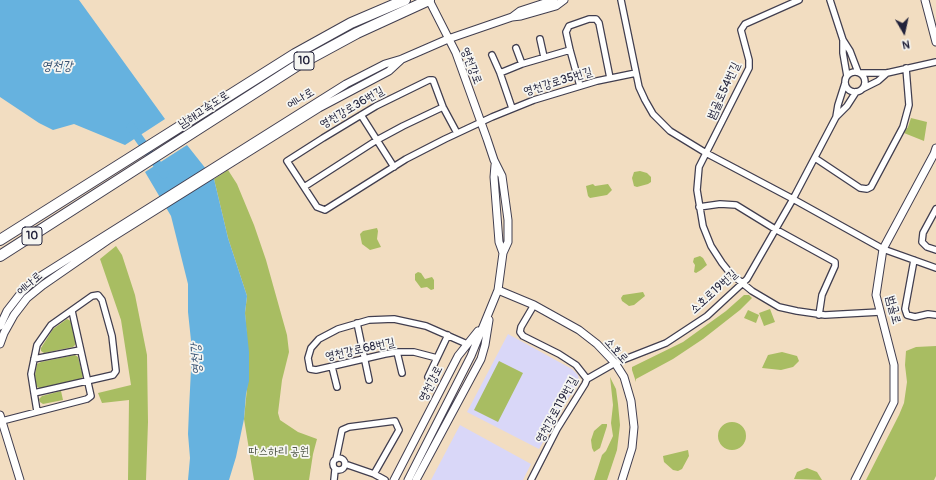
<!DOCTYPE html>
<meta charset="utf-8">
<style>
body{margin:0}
#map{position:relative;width:936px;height:480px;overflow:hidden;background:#f2ddc1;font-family:Pangolin,sans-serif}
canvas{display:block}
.north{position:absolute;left:884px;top:12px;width:40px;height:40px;-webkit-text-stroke:3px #f6f6f2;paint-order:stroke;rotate:171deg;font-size:11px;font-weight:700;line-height:16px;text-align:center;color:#22223b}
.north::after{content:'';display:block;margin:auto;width:14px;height:18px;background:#22223b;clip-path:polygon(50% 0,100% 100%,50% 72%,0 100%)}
</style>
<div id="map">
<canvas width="936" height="480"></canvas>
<div class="north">N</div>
</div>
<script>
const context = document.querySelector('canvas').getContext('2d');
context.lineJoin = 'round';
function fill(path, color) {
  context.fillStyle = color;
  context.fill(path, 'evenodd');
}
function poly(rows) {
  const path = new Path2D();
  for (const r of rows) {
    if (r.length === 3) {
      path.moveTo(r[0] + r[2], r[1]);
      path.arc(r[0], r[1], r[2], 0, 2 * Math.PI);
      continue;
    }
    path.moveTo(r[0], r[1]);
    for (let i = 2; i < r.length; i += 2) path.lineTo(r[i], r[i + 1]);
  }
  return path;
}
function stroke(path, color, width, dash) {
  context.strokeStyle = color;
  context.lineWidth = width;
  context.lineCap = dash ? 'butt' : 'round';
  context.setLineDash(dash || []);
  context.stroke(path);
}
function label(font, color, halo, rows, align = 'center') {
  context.font = font + ' Pangolin,"Poor Story",sans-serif';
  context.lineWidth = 3.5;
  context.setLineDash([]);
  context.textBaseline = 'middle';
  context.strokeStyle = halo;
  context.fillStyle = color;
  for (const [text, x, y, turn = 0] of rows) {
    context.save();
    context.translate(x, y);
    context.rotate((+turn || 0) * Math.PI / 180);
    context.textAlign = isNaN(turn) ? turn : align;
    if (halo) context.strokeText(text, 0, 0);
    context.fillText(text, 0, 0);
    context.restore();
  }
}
fill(poly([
 [508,334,572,369,578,375,579,380,539,449,467,412],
 [460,425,531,464,523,480,431,480]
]), '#d9d7f8');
fill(poly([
 [911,118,927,122,924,141,904,133,908,127],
 [228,170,237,184,254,225,266,260,287,335,289,352,282,380,278,413,280,420,298,432,317,439,313,454,309,480,254,480,244,419,249,368,245,313,247,296,228,238,214,179],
 [640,171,647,173,651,177,651,182,648,184,637,187,634,186,632,178,634,172],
 [593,184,595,186,608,184,612,190,607,195,590,198,588,196,586,186],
 [377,228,378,231,377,239,381,247,370,250,362,244,360,234,363,231],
 [116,246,122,255,135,295,147,355,148,422,146,480,128,480,129,400,102,403,98,393,131,385,121,320,100,259],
 [700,256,703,258,707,265,701,270,696,273,694,272,695,265,693,262,694,258],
 [418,272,421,273,425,279,432,277,434,280,434,289,431,290,427,287,421,288,415,280,415,274],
 [643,292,645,296,634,305,629,306,622,301,621,298,623,295],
 [744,295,749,295,752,298,740,310,703,339,673,359,636,379,636,382,632,370,632,367,683,342,726,311],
 [770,309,775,322,764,326,759,313],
 [748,310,759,315,756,323,744,318],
 [67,319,71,321,76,344,73,347,44,353,41,351,41,348,53,329],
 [936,346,936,476,934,480,866,480,899,415,904,403,907,382,905,365,906,351,916,347],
 [782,352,797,356,799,361,793,367,781,370,762,368,768,355],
 [75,355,78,357,83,376,81,379,41,389,36,386,35,375,37,364,41,362],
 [499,361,523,373,498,422,474,410],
 [610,377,616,389,618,404,620,425,617,450,607,480,594,480,602,455,606,451,613,436,611,423,613,405],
 [61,391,63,400,43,404,40,402,39,399,42,396],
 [732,436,14],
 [602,424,607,424,607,426,600,448,594,452,592,448,591,440,594,431],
 [688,450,689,456,682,469,678,471,673,470,664,462,663,456],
 [807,468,817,472,822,480,794,479,797,472]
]), '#a8bd62');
fill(poly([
 [0,0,79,0,165,119,125,145,74,124,53,130,39,123,0,97],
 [187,145,214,179,228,238,247,296,245,313,249,352,249,381,246,394,244,419,236,457,229,480,188,480,190,458,188,434,189,409,192,350,188,312,188,284,171,216,145,172]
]), '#66b2df');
stroke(poly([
 [131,127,164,174]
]), '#66b2df', 9);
const minor = poly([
 [621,0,639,87,645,100,653,114,670,131,706,153,793,199,883,249,936,268],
 [799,0,745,24,741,30,749,60,749,68,699,167,697,190,703,226,711,246,722,263,730,273,752,291,779,307,797,311,825,315,880,312],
 [830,0,843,40,850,51,858,72],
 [540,39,544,57],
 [843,40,843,53,847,76],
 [516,48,522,64],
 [492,55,500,73,512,108],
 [855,82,10],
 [500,73,522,64,570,50],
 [861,73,887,73,936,62],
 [580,86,570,50,566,32,569,26,589,19,596,19,599,23,610,78],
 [862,89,878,81,887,73],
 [361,115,394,167],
 [836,117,838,105,845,83],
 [457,133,443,107,433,80,429,80,376,106,323,138,287,161,317,207,325,210,406,159,445,139,492,117,534,100,597,81,636,73],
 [815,158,860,188,867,189,871,187,903,127,909,105,906,68],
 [304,187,377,140,403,126,443,107],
 [699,207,720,204,736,205,775,229,835,262,835,266,822,295,819,315],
 [936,209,923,233,922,242,927,247,936,250],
 [914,260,905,309,907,315,915,317,928,314,936,315],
 [534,305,521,327,520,332,523,336,559,354,576,365,587,379],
 [357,323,369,380],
 [397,352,402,373],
 [437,358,414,352,397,352,385,354,316,370,310,369,308,358,311,348,319,339,338,329,369,320,394,319,426,326,467,344],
 [34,359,80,350],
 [332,367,337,387],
 [428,377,448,335],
 [34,393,113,375,116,371,112,336,102,300,98,295,92,296,51,325,37,345,31,374,34,393,37,411],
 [2,421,87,399,91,396,72,311],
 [339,464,6],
 [336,459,342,430,349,427,395,421,399,430,374,474],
 [345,464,374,474,385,480],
 [334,480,335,470],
 [531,480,557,429,585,384,587,379,615,363,666,343,707,316,747,279,793,199,836,117,847,106,856,92]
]);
const tertiary = poly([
 [925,0,936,42],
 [512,17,520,11,554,0],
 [495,165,494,177,499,242,503,253],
 [498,290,534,305,579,330,597,344,615,363,624,377,631,401,634,427,632,448,622,480],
 [0,326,7,311,21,293,36,279,346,84,385,64,402,59,448,39,512,17,521,16,556,6,564,0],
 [0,344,4,333,14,315,27,298,43,285,108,240,319,108,389,71,402,59],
 [0,415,20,480],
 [394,480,458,356,478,331],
 [408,480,471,356,498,290,503,253,508,242,508,220,502,176,494,160,487,139,456,53,429,0],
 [416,480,481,359,485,345,489,320],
 [855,480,894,402,894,365,876,295,883,249,934,154,936,148]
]);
const motorway = poly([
 [0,240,295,54,351,23,405,0],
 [0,256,298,65,357,33,429,0]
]);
stroke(minor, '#413e4f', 8);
stroke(tertiary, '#413e4f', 9);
stroke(motorway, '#413e4f', 12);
stroke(minor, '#fff', 5.5);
stroke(tertiary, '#fff', 7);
stroke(motorway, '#fff', 10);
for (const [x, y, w] of [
 [304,61,20],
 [32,236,20]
]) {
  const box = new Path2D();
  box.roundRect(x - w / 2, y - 9, w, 18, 3);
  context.fillStyle = '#f6f6f2';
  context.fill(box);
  stroke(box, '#22223b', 1);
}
label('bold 11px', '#22223b', null, [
 ["10",304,61],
 ["10",32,236]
]);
label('12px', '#22223b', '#f6f6f2', [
 ["영천강로",471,66,69],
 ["영천강로35번길",558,82,-17],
 ["범골로54번길",724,91,-65],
 ["에나로",301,99,-32],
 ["영천강로36번길",352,108,-30],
 ["남해고속도로",204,110,-33],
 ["에나로",30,284,-41],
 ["소호로19번길",714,292,-42],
 ["범골로",893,310,76],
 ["영천강로68번길",360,350,-12],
 ["소호로",616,351,49],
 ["영천강로",431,384,-63],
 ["영천강로119번길",557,410,-61]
]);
label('12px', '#515849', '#f6f6f2', [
 ["따스하리 공원",279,452]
]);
label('italic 13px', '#3a5474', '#f6f6f2', [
 ["영천강",57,67],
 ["영천강",197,359,-94]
]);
</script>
